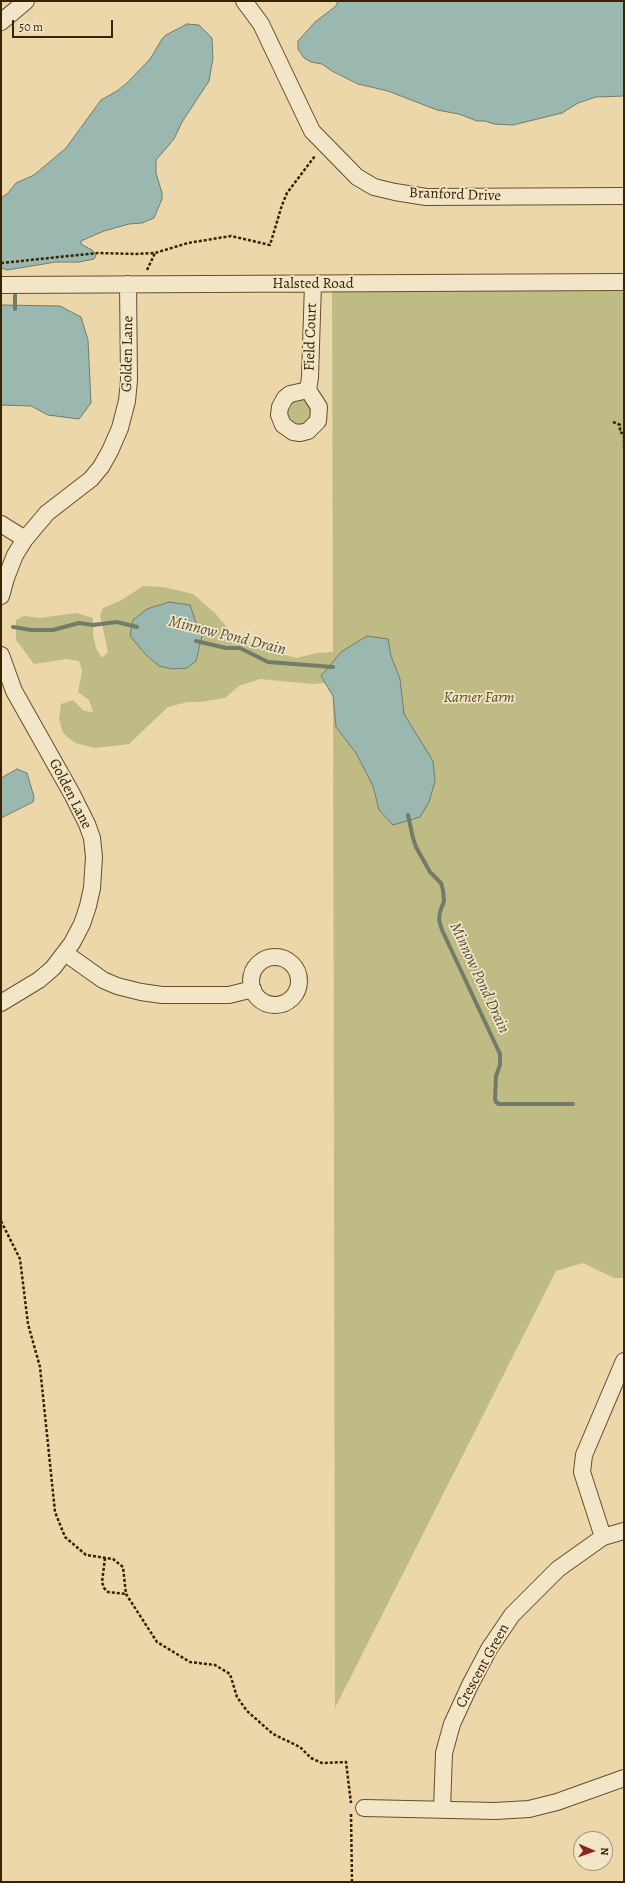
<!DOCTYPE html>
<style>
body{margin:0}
#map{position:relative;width:625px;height:1883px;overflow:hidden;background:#ebd7aa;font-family:Alegreya,serif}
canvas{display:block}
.frame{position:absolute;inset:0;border:2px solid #392200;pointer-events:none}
.north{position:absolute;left:573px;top:1831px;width:40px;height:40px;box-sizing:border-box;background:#f2e5c8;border:1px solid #a89778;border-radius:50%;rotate:92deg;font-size:11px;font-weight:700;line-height:16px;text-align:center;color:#392200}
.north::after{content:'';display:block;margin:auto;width:14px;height:18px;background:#8f2418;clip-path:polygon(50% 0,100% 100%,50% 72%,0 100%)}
.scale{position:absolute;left:12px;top:20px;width:101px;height:18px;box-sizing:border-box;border:2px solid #392200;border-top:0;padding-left:5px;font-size:12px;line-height:14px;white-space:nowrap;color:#392200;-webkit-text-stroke:3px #f2e5c8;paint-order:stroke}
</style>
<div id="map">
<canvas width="625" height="1883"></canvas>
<div class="frame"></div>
<div class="north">N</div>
<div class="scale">50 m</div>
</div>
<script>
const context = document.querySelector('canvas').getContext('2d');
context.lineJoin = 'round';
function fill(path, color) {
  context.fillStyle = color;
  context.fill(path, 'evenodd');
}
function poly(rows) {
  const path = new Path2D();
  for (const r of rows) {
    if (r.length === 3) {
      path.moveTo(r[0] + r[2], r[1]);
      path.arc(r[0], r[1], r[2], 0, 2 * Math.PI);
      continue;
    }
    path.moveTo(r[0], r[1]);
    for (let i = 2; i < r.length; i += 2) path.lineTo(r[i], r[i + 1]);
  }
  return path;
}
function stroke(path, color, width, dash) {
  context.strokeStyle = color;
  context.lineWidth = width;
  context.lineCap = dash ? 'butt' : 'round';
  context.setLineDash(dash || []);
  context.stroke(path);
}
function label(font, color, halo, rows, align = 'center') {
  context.font = font + ' Alegreya,serif';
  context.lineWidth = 3.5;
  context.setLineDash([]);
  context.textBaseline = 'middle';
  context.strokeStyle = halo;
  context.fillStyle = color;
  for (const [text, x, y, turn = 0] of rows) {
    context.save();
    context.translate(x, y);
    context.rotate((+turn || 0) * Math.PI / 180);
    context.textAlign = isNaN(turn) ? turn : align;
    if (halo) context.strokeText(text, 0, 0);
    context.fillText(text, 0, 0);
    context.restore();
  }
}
fill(poly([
 [332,282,624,282,624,1278,614,1278,583,1263,556,1271,335,1708,333,662,321,676,325,683,313,684,260,679,239,686,225,698,200,702,187,702,168,707,129,744,95,748,75,743,63,733,59,719,61,704,73,700,84,711,93,712,89,700,78,692,82,671,79,661,66,659,34,664,16,640,16,620,24,616,40,618,76,613,93,618,93,635,96,648,102,658,108,652,100,615,103,608,120,601,143,586,163,587,193,594,215,613,233,635,273,652,296,658,317,653,333,652],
 [190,605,195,620,202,636,172,669],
 [300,412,13]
]), '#bebc84');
const water = poly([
 [338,1,624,1,624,96,596,97,578,103,562,113,513,125,494,124,485,121,477,121,459,114,437,110,388,91,358,84,332,71,322,64,311,62,304,58,298,49,298,41,315,22,336,6,338,1],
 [187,24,199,25,212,38,213,58,209,81,182,122,174,139,156,160,156,173,162,193,162,199,154,218,142,223,129,224,104,231,81,241,81,244,92,250,96,255,94,259,79,262,56,262,7,270,1,268,1,198,8,193,16,183,34,175,66,148,101,100,117,91,127,83,150,59,162,39,166,35,187,24],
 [1,305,60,306,81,317,88,340,91,403,79,419,48,415,31,406,1,405,1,305],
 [169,602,190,605,195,620,202,636,196,661,187,668,172,669,159,666,146,655,130,636,133,620,147,609,169,602],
 [367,636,388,639,391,656,400,679,404,714,433,761,435,781,429,802,420,817,393,825,379,810,373,786,356,753,336,727,333,696,321,676,341,652,367,636],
 [17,769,27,773,34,797,33,802,1,818,1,778,17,769]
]);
fill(water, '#9ab8b0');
stroke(water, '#737c6a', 1);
stroke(poly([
 [15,295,15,309],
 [13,627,31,630,53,630,79,623,93,625,117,622,137,627],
 [196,641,226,648,240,648,268,662,333,667],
 [408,815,413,838,416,847,430,872,441,883,443,890,444,901,440,912,439,920,442,930,500,1054,500,1065,496,1076,495,1099,496,1102,499,1104,573,1104]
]), '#737c6a', 4);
const street = poly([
 [244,1,261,24,312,131,357,177,374,187,395,192,426,197,624,196],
 [1,22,26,1],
 [1,285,624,282],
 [308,390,319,407,318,421,308,431,300,433,293,432,283,425,279,415,280,407,285,398,290,394,308,390],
 [308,390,310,377,313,284],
 [1,524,25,539],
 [1,596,6,578,15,555,25,539,47,513,91,479,101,467,110,451,120,428,127,401,129,380,128,284],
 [1,655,14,691,72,794,87,824,92,838,94,857,92,888,88,906,82,924,72,943,53,968,39,980,1,1003],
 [65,953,103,980,117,986,141,992,162,995,229,995,253,989],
 [275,981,24],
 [603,1537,582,1472,584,1455,624,1361],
 [364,1808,495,1811,529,1809,557,1802,624,1778],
 [442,1809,444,1753,452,1724,470,1685,489,1649,512,1615,558,1569,603,1537,624,1531]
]);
stroke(street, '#664f2a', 18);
stroke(poly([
 [1,263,98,253,136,254,155,253,188,243,231,236,270,245,282,205,287,193,315,156],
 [147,270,155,253],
 [613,422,620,425,620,432,622,433,624,436,624,448],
 [1,1221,20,1259,28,1324,40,1367,55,1512,65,1537,86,1555,113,1559,123,1567,126,1594,157,1642,190,1662,215,1665,230,1674,237,1697,247,1711,273,1734,300,1747,311,1758,322,1763,346,1762,351,1803],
 [105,1558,102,1582,104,1588,108,1592,126,1594],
 [351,1814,352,1882]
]), '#392200', 2.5, [3, 2]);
stroke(street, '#f2e5c8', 16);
label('15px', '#392200', '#f2e5c8', [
 ["Branford Drive",455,195,2],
 ["Halsted Road",313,284],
 ["Field Court",311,337,-88],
 ["Golden Lane",128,354,-89],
 ["Golden Lane",70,794,63],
 ["Crescent Green",483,1666,-61]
]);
label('italic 15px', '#5a4821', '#f2e5c8', [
 ["Karner Farm",479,698]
]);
label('italic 16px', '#564f35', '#f2e5c8', [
 ["Minnow Pond Drain",227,636,14],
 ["Minnow Pond Drain",479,978,65]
]);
</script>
